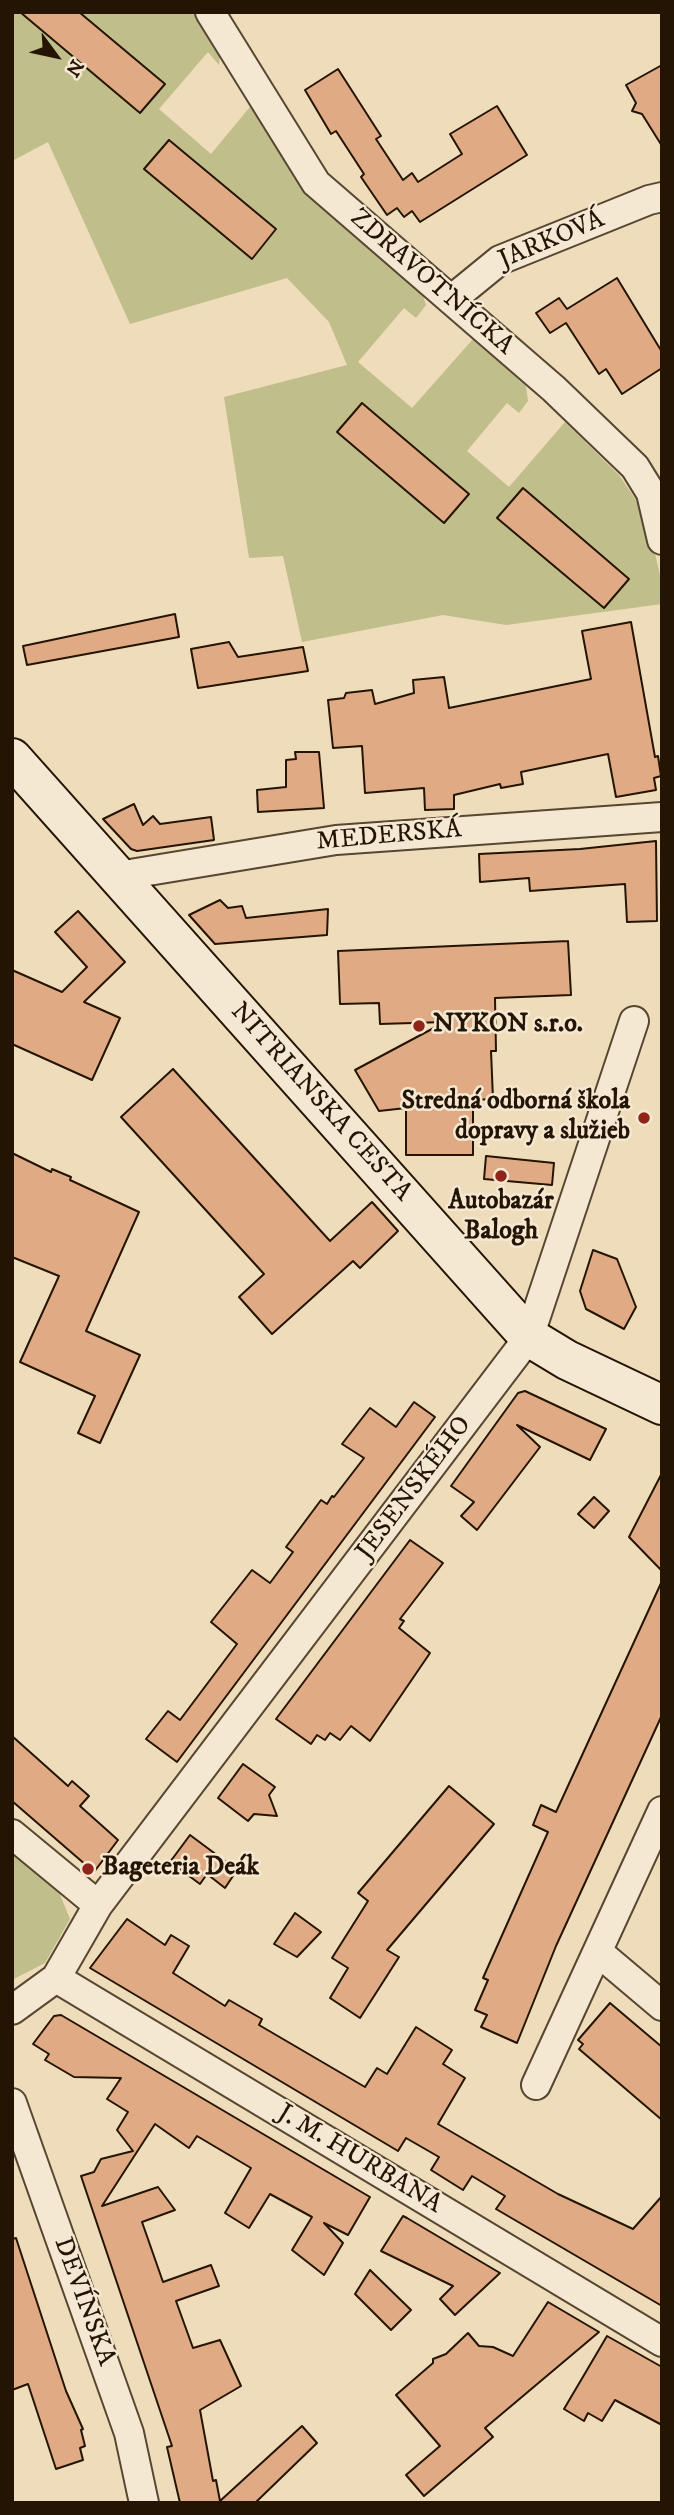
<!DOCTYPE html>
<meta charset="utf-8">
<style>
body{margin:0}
#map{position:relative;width:674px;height:2515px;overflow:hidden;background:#efdcba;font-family:"IM FELL DW Pica",serif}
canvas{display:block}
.frame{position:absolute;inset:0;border:14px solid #241403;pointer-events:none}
.north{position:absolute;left:21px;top:21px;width:70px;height:70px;-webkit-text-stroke:5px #f5e8d2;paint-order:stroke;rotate:123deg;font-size:19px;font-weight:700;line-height:28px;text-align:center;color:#241403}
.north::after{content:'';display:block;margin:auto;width:24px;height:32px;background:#241403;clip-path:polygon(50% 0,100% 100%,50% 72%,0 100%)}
</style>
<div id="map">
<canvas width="674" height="2515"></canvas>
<div class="frame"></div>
<div class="north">N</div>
</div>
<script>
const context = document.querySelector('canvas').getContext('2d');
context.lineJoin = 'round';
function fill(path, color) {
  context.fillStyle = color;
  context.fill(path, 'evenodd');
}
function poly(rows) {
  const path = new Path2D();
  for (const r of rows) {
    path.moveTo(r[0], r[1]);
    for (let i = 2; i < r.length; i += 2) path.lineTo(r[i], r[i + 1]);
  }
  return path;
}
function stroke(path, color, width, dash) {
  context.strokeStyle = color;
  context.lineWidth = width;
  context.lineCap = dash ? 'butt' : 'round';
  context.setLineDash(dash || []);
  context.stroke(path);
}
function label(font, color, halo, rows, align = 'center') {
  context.font = font + ' "IM FELL DW Pica",serif';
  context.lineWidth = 5;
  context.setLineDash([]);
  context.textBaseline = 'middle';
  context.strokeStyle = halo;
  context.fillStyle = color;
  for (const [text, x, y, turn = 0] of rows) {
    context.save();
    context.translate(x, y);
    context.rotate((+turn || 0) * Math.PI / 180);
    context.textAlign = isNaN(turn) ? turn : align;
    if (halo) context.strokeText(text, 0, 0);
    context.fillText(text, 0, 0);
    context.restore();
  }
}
fill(poly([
 [12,12,194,12,220,51,219,65,208,52,159,109,211,154,254,102,421,290,426,305,416,318,404,308,358,362,412,408,473,339,526,386,528,401,519,413,507,403,467,451,509,487,565,422,619,475,638,503,648,523,662,584,662,604,506,625,443,615,302,642,283,556,249,558,224,397,347,365,329,322,287,278,130,324,48,142,12,161],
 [12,1851,59,1892,70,1919,45,1963,12,1980]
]), '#c0be8b');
const building = poly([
 [20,12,79,12,165,84,140,113,20,12],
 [662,65,662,146,642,114,632,111,636,103,626,85,662,65],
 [338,69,381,136,376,139,403,180,412,173,418,182,462,154,450,134,497,106,527,155,420,222,412,211,404,217,397,208,387,215,361,177,364,174,336,131,331,134,305,90,338,69],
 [169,140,276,229,252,259,144,169,169,140],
 [617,278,662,352,662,368,622,394,606,369,599,374,566,323,550,333,536,313,559,298,567,309,617,278],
 [362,403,469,494,444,523,337,432,362,403],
 [523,488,629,579,604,608,497,518,523,488],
 [175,614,179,637,27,665,23,646,175,614],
 [631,622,655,757,658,756,661,776,654,778,656,790,616,797,608,754,521,772,523,784,501,788,500,784,454,795,454,809,425,810,424,788,365,793,362,746,333,748,328,700,344,698,346,693,372,690,375,704,414,693,413,680,444,677,449,708,591,679,582,631,631,622],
 [229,642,238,657,303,647,308,671,198,688,191,649,229,642],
 [295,752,319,752,324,808,258,812,257,790,286,787,286,760,296,759,295,752],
 [134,804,143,825,153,816,160,824,211,817,214,840,137,851,131,849,103,819,134,804],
 [656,841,657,921,627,922,625,884,530,891,529,878,480,882,479,854,580,849,656,841],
 [220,900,228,908,242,906,246,918,328,909,327,935,215,944,189,915,220,900],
 [78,911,125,962,84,1002,120,1018,92,1080,12,1044,12,970,62,992,87,967,55,932,78,911],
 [568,941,571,995,495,998,496,1051,491,1051,493,1099,473,1100,473,1155,406,1155,406,1108,379,1111,355,1070,445,1022,380,1024,379,1003,340,1004,338,951,568,941],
 [173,1069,330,1241,372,1202,398,1231,360,1268,353,1261,272,1334,239,1297,264,1274,121,1117,173,1069],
 [12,1153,51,1172,52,1169,71,1177,70,1180,139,1212,86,1331,140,1355,100,1443,78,1433,95,1396,20,1362,59,1276,12,1257,12,1153],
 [486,1156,554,1163,552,1185,484,1179,486,1156],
 [593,1250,617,1259,636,1307,624,1329,586,1309,580,1291,593,1250],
 [525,1391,606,1429,590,1460,517,1425,540,1447,477,1530,461,1516,474,1502,451,1486,518,1393,525,1391],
 [414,1402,435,1417,177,1762,146,1739,168,1711,180,1720,237,1644,211,1622,252,1570,270,1583,293,1552,286,1547,321,1500,327,1504,332,1496,334,1497,364,1458,342,1444,370,1408,396,1427,414,1402],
 [662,1473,662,1571,629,1537,662,1473],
 [594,1497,609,1511,594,1528,578,1514,594,1497],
 [410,1540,443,1563,400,1619,404,1621,399,1628,430,1653,370,1741,351,1726,340,1740,330,1733,325,1740,317,1735,311,1744,276,1719,410,1540],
 [662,1581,662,1715,556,1946,517,2043,481,2027,487,2015,475,2010,488,1980,483,1978,548,1832,533,1825,541,1805,556,1812,662,1581],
 [12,1736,68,1786,72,1781,89,1796,80,1806,118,1840,94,1872,12,1801,12,1736],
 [243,1764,275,1787,269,1795,277,1816,254,1814,248,1821,218,1798,243,1764],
 [449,1786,494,1824,387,1950,399,1957,360,2018,330,1998,348,1968,332,1958,368,1901,358,1893,449,1786],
 [190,1835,237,1870,225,1888,207,1874,200,1884,170,1862,190,1835],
 [295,1913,321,1932,297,1957,274,1944,295,1913],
 [127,1919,165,1945,171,1935,189,1946,173,1973,225,2006,229,2000,262,2019,259,2025,365,2087,377,2068,387,2074,416,2027,452,2050,443,2064,465,2078,438,2124,558,2194,633,2229,662,2196,662,2306,496,2209,505,2196,472,2176,463,2190,431,2170,439,2157,406,2138,398,2151,90,1968,127,1919],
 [610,2003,662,2047,662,2120,579,2049,583,2044,578,2040,610,2003],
 [61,2015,370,2197,348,2235,324,2223,343,2243,324,2275,292,2250,312,2217,270,2194,249,2228,225,2213,251,2168,197,2136,189,2148,155,2124,102,2206,158,2187,175,2210,142,2222,163,2282,211,2265,219,2286,176,2301,193,2348,220,2340,241,2386,200,2410,213,2481,216,2480,220,2501,302,2426,317,2443,255,2503,180,2503,167,2447,172,2446,81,2176,94,2172,101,2159,133,2151,117,2130,128,2112,107,2099,121,2078,74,2077,45,2060,49,2054,33,2044,54,2016,61,2015],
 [403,2216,407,2218,500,2273,455,2315,440,2299,453,2286,381,2251,403,2216],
 [16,2238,66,2391,83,2429,81,2430,85,2446,80,2448,83,2460,56,2469,28,2384,12,2390,12,2239,16,2238],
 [370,2270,411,2310,391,2330,355,2294,370,2270],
 [548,2302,599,2332,485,2428,493,2437,424,2496,406,2475,440,2446,396,2395,433,2363,433,2359,446,2354,468,2333,479,2346,493,2347,513,2356,548,2302],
 [607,2336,662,2367,662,2425,615,2400,602,2421,588,2413,584,2421,564,2409,607,2336]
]);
fill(building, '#e0ab84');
stroke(building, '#241403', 2);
const minor = poly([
 [210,12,316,183,554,389,635,467,651,493,662,540],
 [451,300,500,260,649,200,662,197],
 [118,876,336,840,662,817],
 [12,1834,98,1905,56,1978,12,2010],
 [98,1905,529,1337,634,1021],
 [598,1952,662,2006],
 [56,1978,662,2342],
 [536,2085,662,1811],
 [12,2103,129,2433,144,2503]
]);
const secondary = poly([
 [12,758,529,1337,567,1360,662,1405]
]);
stroke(minor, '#574631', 32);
stroke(secondary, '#241403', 42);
stroke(minor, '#f5e8d2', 28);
stroke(secondary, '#f5e8d2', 38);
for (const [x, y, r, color] of [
 [419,1026,7,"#8f2418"],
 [644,1118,7,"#8f2418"],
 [501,1176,7,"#8f2418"],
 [88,1869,7,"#8f2418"]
]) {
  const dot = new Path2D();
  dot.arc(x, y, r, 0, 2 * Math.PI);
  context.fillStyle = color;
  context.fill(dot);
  stroke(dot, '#f5e8d2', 2.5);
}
label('26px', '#241403', '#f5e8d2', [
 ["JARKOVÁ",552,241,-23],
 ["ZDRAVOTNÍCKA",431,283,41],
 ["MEDERSKÁ",389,837,-5],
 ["NITRIANSKA CESTA",320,1103,48],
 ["JESENSKÉHO",415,1489,-53],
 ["J. M. HURBANA",359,2160,31],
 ["DEVÍNSKA",83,2302,70]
]);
label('bold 26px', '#241403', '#f5e8d2', [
 ["NYKON s.r.o.",433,1026],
 ["Stredná odborná škola",630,1103,"right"],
 ["dopravy a služieb",630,1133,"right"],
 ["Autobazár",501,1203,"center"],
 ["Balogh",501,1233,"center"],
 ["Bageteria Deák",102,1869]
], 'left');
</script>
